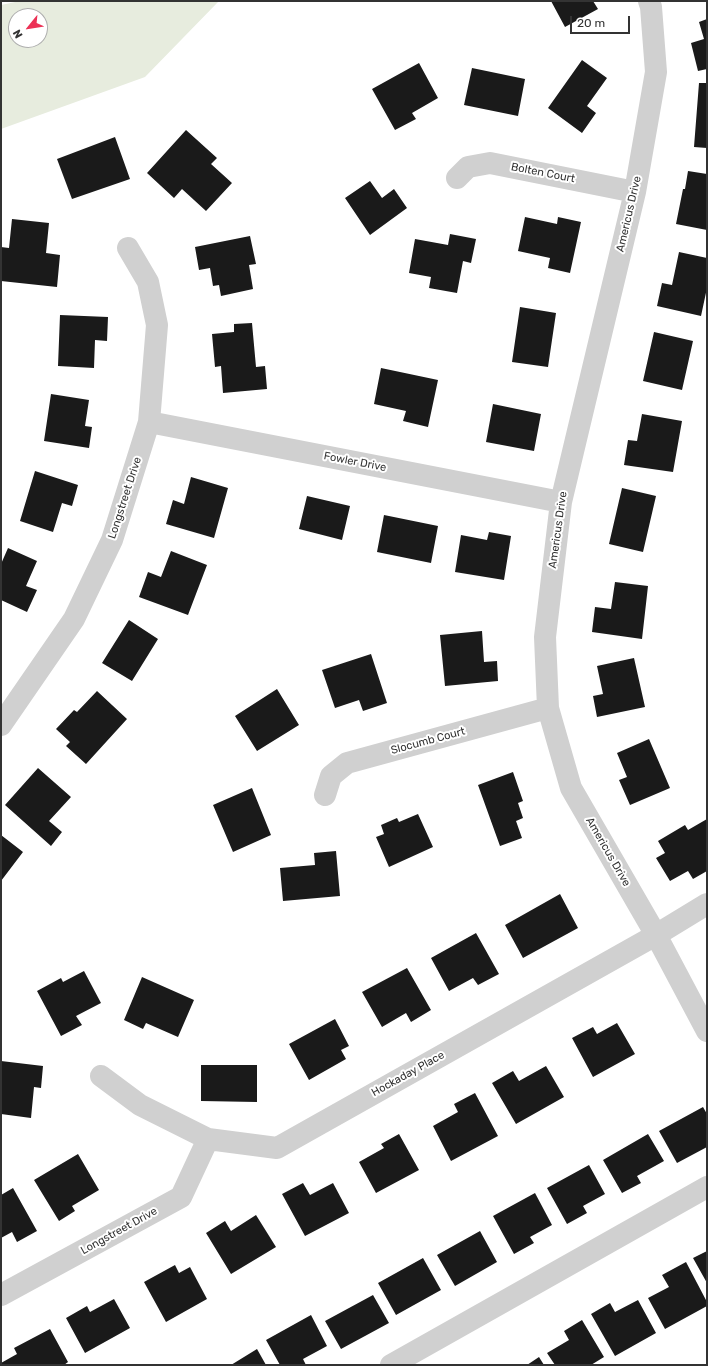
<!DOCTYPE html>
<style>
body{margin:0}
#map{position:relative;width:708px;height:1366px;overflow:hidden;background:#fff;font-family:Rubik,sans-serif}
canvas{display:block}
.frame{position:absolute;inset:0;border:2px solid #333;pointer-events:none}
.north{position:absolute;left:8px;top:8px;width:40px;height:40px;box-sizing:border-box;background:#fff;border:1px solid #adadad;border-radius:50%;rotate:240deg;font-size:11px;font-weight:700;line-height:16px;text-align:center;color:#333}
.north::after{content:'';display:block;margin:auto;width:14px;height:18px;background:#ec3256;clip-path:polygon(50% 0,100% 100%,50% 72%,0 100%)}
.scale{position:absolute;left:570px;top:16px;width:60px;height:18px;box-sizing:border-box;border:2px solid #333;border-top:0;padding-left:5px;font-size:12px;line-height:14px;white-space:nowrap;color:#333;-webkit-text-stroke:3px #fff;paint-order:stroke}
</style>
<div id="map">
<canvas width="708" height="1366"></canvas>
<div class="frame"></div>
<div class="north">N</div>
<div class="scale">20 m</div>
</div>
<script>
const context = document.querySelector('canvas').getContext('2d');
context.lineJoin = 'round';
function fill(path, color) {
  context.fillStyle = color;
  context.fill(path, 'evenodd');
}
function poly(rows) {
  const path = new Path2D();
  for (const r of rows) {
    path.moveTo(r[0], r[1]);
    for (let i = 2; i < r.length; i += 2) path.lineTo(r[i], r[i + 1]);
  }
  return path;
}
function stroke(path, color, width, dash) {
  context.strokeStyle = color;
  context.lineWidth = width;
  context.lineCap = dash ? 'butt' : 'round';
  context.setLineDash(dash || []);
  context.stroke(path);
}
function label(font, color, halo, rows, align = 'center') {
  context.font = font + ' Rubik,sans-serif';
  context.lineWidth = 4;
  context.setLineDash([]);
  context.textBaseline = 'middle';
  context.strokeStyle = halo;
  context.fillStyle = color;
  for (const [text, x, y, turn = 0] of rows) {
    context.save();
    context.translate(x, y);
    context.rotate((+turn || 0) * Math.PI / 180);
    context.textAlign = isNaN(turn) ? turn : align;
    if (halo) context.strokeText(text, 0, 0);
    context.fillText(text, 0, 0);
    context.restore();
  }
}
fill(poly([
 [20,1,219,1,145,77,1,129,1,5],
 [16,16,40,16,40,40,16,40]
]), '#e7ecde');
fill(poly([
 [551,1,593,1,598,9,565,27],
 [707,19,707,69,698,71,691,43,704,39,699,22],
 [582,60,607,78,587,106,596,113,582,133,548,108],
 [419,63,438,98,412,113,416,119,395,130,372,89],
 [472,68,525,79,518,116,464,105],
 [699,83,707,83,707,148,694,147],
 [186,130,217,158,211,164,232,183,206,211,182,189,174,198,147,173],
 [115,137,130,179,72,199,57,159],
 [688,171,707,174,707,230,676,224,683,189,685,189],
 [370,181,382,198,394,189,407,208,370,235,345,198],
 [525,217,557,224,558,217,581,222,570,273,548,268,550,258,518,251],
 [12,219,49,223,46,253,60,255,57,287,1,281,1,247,9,248],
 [450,234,476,239,471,263,463,261,457,293,429,288,431,277,409,273,415,239,448,245],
 [250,236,256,264,249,265,253,289,221,296,219,285,213,286,210,268,199,270,195,247],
 [679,252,707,258,707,288,701,316,657,306,662,283,672,285],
 [520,307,556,313,548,367,512,362],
 [60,315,108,317,107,341,95,340,94,368,58,366],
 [252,323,256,367,265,366,267,389,223,393,221,366,215,367,212,334,234,332,234,324],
 [654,332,693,341,682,390,643,381],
 [381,368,438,380,428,427,403,421,406,411,374,404],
 [51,394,89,400,85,426,92,427,89,448,44,441],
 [493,404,541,414,534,451,486,442],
 [642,414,682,421,673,472,624,465,628,440,637,441],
 [35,471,78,485,72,506,62,503,53,532,20,521],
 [191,477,228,488,214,538,166,524,173,500,184,504],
 [622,488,656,496,643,552,609,544],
 [307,496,350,506,342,540,299,529],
 [384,515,438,526,431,563,377,552],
 [489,532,511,536,504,580,455,572,461,535,487,540],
 [8,548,37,561,26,586,37,590,27,612,1,600,1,564],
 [171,551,207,565,188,615,139,597,148,572,161,577],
 [615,582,648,586,642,639,592,632,595,607,611,609],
 [129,620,158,639,132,681,102,663],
 [482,631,484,662,497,661,498,681,445,686,440,635],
 [371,654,387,703,363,711,359,700,335,708,322,670],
 [634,658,645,707,597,717,593,696,603,694,597,666],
 [277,689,299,725,257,751,235,716],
 [97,691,127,719,86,764,66,746,70,742,56,729,74,710,77,712],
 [649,739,670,788,630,805,619,780,627,777,617,753],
 [38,768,71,797,49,821,62,832,51,846,5,805],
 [513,772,523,801,518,803,523,818,516,821,522,838,500,846,478,785],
 [252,788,271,835,233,852,213,805],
 [418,814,433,847,389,867,376,837,384,834,381,825,397,818,399,822],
 [707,819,707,871,693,879,688,871,670,881,656,858,665,853,658,841,685,825,688,830],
 [1,835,23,852,1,881],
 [336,851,340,896,283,901,280,868,315,865,314,853],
 [560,894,578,928,523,958,505,925],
 [476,933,499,974,478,985,473,978,449,991,431,958],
 [407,968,431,1010,411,1022,406,1013,382,1027,362,992],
 [84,971,101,1003,76,1016,82,1025,61,1036,37,991,61,978,63,982],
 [142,977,194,1000,178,1037,146,1023,143,1029,124,1020],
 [335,1019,349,1046,341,1050,346,1059,309,1080,289,1044],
 [617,1023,635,1054,593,1077,572,1038,593,1027,597,1034],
 [1,1061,43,1066,41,1088,34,1087,31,1118,1,1114],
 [201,1065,257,1065,257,1102,201,1101],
 [546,1066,564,1097,516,1124,492,1083,513,1071,519,1081],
 [475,1093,498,1136,451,1161,433,1126,458,1112,454,1104],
 [703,1107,707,1114,707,1147,677,1163,659,1131],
 [399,1134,419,1170,376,1193,359,1162,384,1148,381,1144],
 [648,1134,664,1161,637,1176,641,1183,622,1193,603,1160],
 [78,1154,99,1190,72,1206,75,1211,59,1221,34,1180],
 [589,1165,605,1194,583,1206,587,1213,567,1224,547,1188],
 [303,1183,310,1195,333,1183,349,1213,305,1236,282,1194],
 [13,1188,37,1231,17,1242,12,1232,1,1238,1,1195],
 [535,1193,552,1225,530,1237,534,1243,514,1254,493,1216],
 [256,1215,276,1247,231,1274,206,1233,225,1221,231,1231],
 [480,1231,497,1262,455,1286,437,1255],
 [707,1251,707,1283,693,1258],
 [423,1258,441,1290,396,1315,378,1283],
 [686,1262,707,1302,707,1306,665,1329,648,1298,669,1287,662,1275],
 [175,1265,179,1273,190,1267,207,1299,166,1322,144,1282],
 [373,1295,389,1323,341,1349,325,1321],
 [114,1299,130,1328,85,1353,66,1318,87,1306,90,1312],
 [638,1300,656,1333,615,1356,591,1314,610,1303,615,1312],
 [311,1315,327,1346,303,1359,306,1365,280,1365,266,1340],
 [582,1320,604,1357,591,1365,555,1365,547,1353,569,1340,564,1331],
 [50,1329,68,1362,64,1365,1,1365,1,1363,17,1354,14,1348],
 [257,1349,266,1365,231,1365],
 [539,1357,544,1365,527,1365]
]), '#1a1a1a');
stroke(poly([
 [649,1,651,7,656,72,635,192,561,502,545,637,548,708,571,788,656,935,707,1031],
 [457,178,468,167,490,163,635,192],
 [149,422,561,502],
 [1,725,74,619,112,540,149,422,157,325,148,282,128,248],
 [325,795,331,776,347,763,548,708],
 [101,1076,140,1105,208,1139,277,1148,656,935,707,904],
 [1,1295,181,1197,208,1139],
 [391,1365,707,1187]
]), '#d0d0d0', 22);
label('11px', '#333', '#fff', [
 ["Bolten Court",543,173,11],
 ["Americus Drive",629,214,-77],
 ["Fowler Drive",355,462,11],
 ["Longstreet Drive",125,498,-72],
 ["Americus Drive",558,530,-82],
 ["Slocumb Court",428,741,-15],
 ["Americus Drive",608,852,60],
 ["Hockaday Place",408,1074,-29],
 ["Longstreet Drive",119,1231,-29]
]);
</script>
